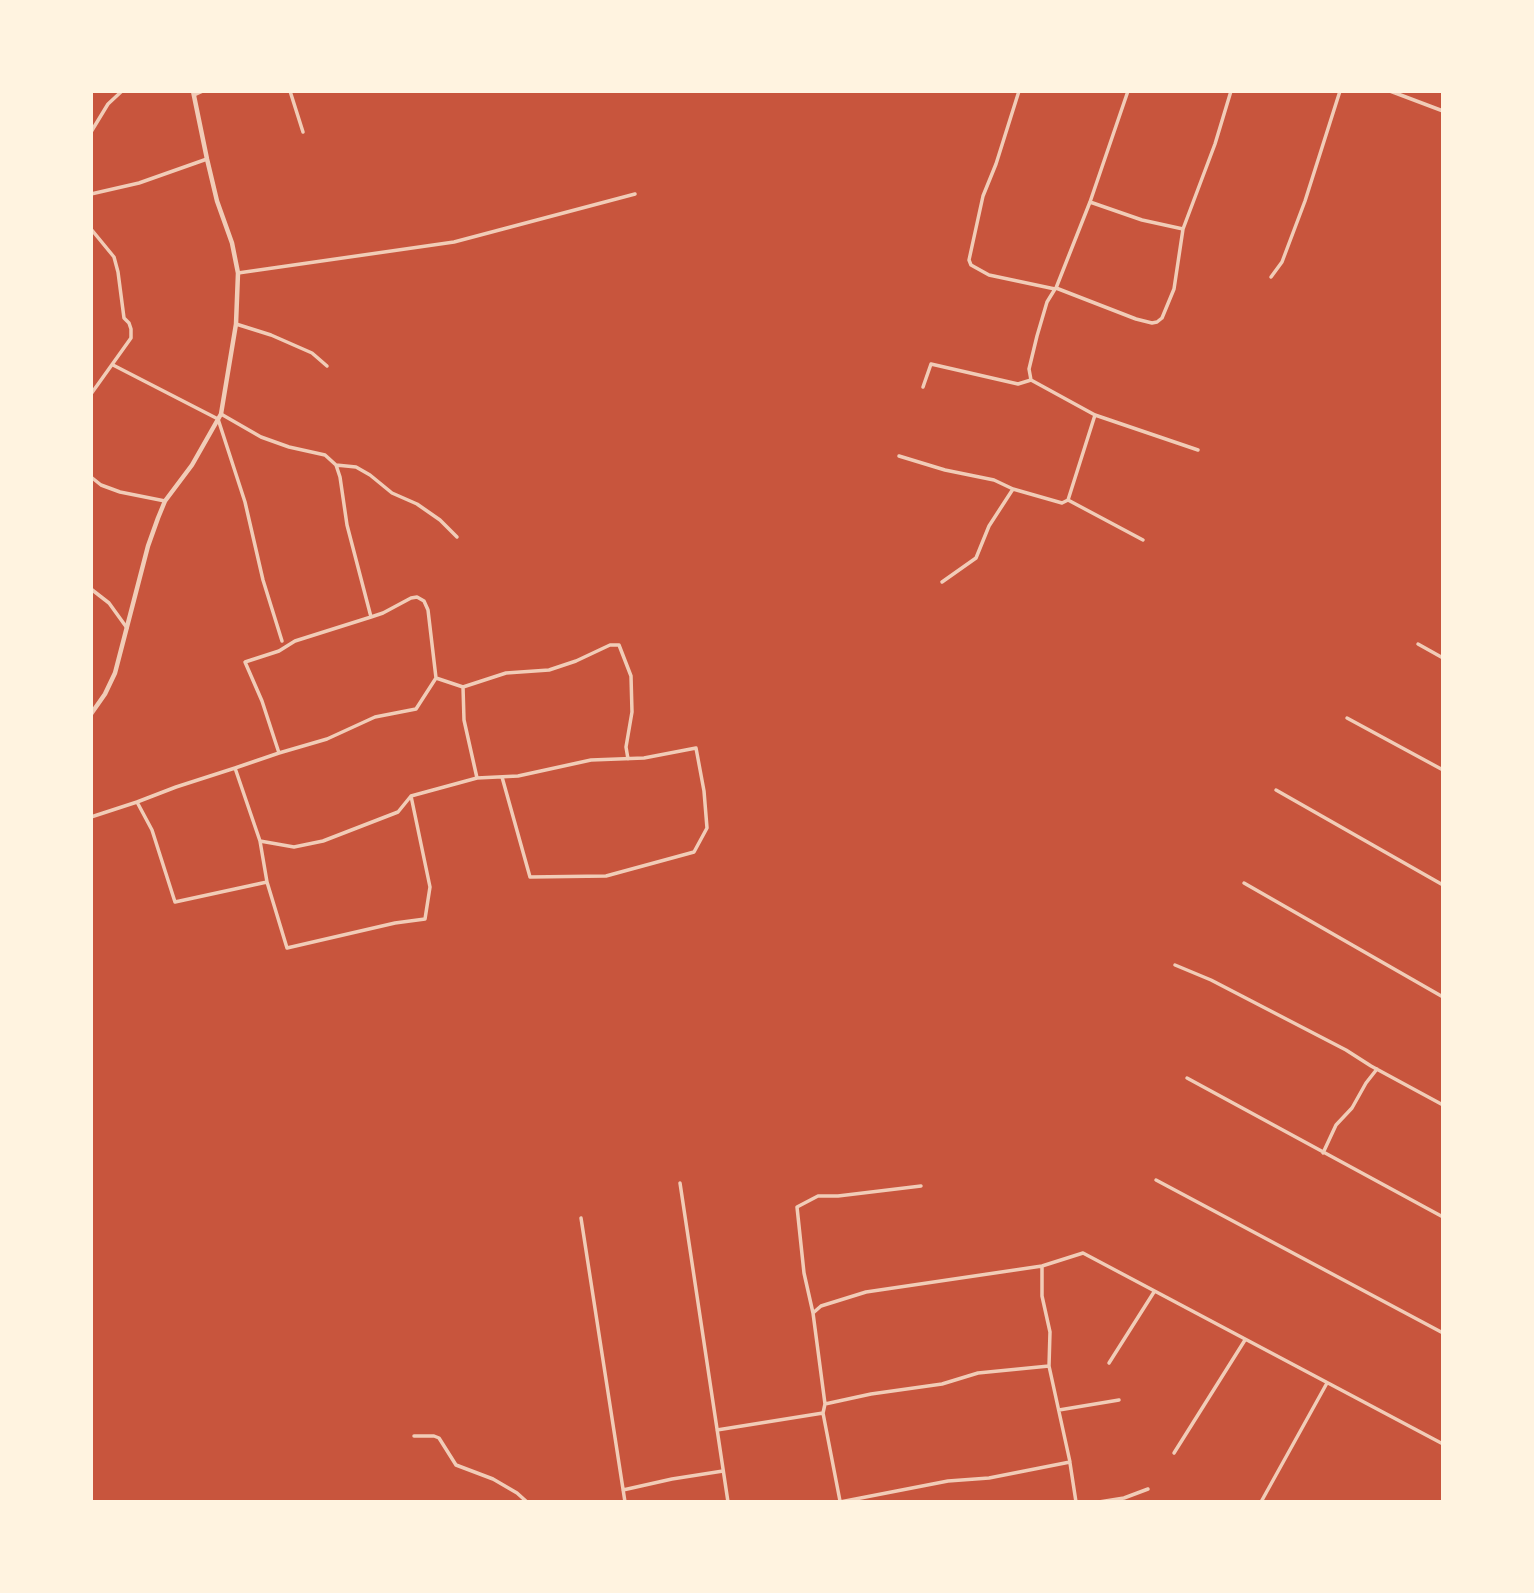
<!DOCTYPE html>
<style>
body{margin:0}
#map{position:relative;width:1534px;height:1593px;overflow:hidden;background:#c8553d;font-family:Mulish,sans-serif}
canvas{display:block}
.frame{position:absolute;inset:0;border:93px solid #fff3e0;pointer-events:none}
</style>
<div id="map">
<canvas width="1534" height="1593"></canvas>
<div class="frame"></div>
</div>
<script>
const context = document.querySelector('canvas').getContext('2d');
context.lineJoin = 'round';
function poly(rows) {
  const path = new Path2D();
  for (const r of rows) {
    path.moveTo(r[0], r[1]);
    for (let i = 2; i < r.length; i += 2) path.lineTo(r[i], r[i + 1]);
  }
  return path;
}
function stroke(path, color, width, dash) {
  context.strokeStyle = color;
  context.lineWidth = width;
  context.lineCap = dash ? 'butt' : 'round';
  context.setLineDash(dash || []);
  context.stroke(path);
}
stroke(poly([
 [290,91,303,132],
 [1019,91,996,164,983,196,969,260,971,265,989,275,1055,289],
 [1128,91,1090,202,1056,288,1136,319,1152,323,1157,322,1162,318,1174,289,1183,229],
 [1390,91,1443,111],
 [194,95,203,91],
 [91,132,108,104,122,91],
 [91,194,139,183,207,159],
 [1090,202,1142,220,1183,229,1215,144,1231,91],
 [91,229,114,257,118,272,124,318,129,323,131,329,131,338,91,394],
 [238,273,454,242,635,194],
 [1271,277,1282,262,1305,201,1340,91],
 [236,324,271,335,312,353,327,366],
 [113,365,218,419,245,502,263,580,282,641],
 [1031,380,1029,369,1037,336,1047,302,1055,289],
 [923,387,931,364,1018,384,1031,380,1095,415,1198,450],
 [221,414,261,437,289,447,325,455,336,465,340,477,347,525,371,617,383,613,411,598,417,597,424,601,428,610,436,678,463,687,464,720,477,778,411,796,398,812,323,841,294,847,260,841,267,882,175,902,152,830,137,802,176,787,235,768],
 [899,456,945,470,994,480,1013,489,1062,503,1068,500,1095,415],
 [336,465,356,467,370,475,392,493,417,504,440,520,457,537],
 [91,477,101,485,120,492,165,501],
 [1068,500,1143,540],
 [942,582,976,558,989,526,1013,489],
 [91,589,109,603,127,628],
 [1418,644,1443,658],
 [463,687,506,673,549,670,576,661,610,645,619,645,631,676,632,712,626,747,628,759],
 [1347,718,1443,770],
 [279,753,327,739,375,717,416,709,436,678],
 [477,778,518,776,591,760,644,758,696,748,704,791,707,828,694,852,606,876,530,877,502,777],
 [1276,790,1443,885],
 [91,817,137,802],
 [260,841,235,768,279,753,262,701,245,662,279,651,295,641,371,617],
 [267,882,287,948,395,923,425,919,430,887,411,796],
 [1244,883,1443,997],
 [1175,965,1211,980,1346,1050,1371,1066,1443,1105],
 [1187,1078,1443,1217],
 [1323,1153,1336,1125,1352,1108,1366,1083,1377,1069],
 [1156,1180,1443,1333],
 [680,1183,728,1502],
 [581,1218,625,1502],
 [1042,1266,1042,1296,1050,1332,1049,1366,978,1373,942,1384,871,1394,825,1404,813,1313,821,1306,866,1292,1042,1266,1083,1253,1443,1444],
 [813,1313,804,1273,797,1207,818,1196,838,1196,921,1186],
 [1109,1363,1154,1292],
 [825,1404,823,1413,840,1501],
 [1059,1410,1119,1400],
 [717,1430,823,1413],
 [414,1436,434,1436,439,1438,456,1465,493,1479,517,1493,527,1502],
 [1174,1453,1245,1340],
 [1070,1463,1076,1502],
 [623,1490,672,1479,723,1471],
 [840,1502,948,1481,989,1478,1070,1462,1049,1366],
 [1099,1502,1124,1498,1148,1489],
 [1261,1502,1327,1383]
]), '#f1ccb7', 3.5);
stroke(poly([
 [91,714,105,694,115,673,148,546,158,518,165,501,192,465,221,414,236,324,238,273,232,243,217,201,207,159,193,91]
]), '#f1ccb7', 4.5);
</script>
